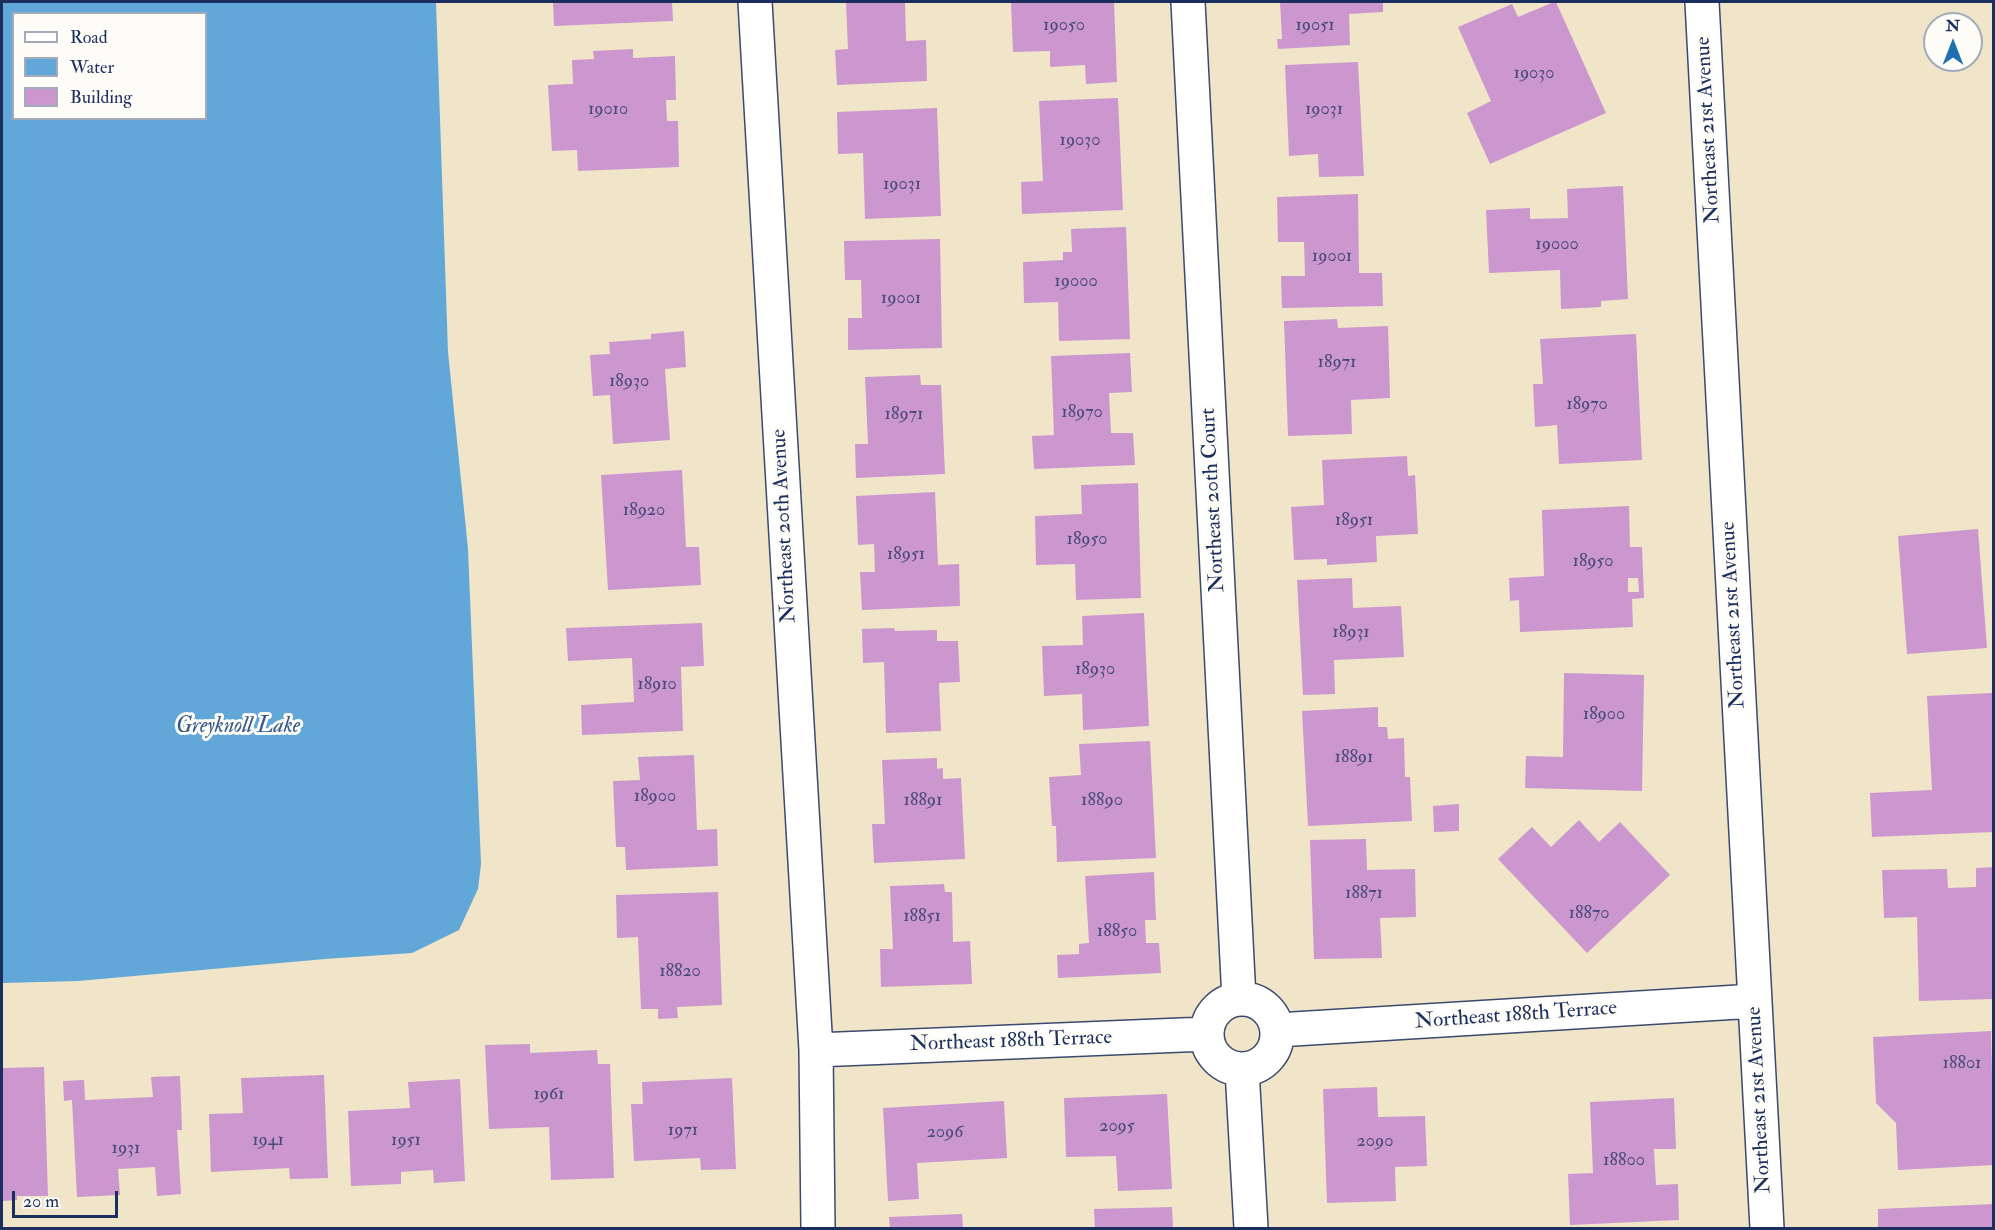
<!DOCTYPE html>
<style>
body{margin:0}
#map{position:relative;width:1995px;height:1230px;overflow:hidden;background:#f0e5c9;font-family:"IM FELL Double Pica",serif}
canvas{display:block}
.frame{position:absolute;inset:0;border:3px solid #1b2f5e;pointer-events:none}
.legend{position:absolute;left:12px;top:12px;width:195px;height:108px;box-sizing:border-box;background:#fdfcf7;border:2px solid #a3aaba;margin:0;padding:8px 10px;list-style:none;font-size:18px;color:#1b2f5e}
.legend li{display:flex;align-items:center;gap:12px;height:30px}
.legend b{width:30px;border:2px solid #a3aaba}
.north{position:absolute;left:1923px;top:12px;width:60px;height:60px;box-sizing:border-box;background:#fdfcf7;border:2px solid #a3aaba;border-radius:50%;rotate:0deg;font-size:16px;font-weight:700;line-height:24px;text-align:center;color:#1b2f5e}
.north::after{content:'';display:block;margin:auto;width:21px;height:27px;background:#1f6fb2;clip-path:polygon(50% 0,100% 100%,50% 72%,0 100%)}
.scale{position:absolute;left:12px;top:1191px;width:106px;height:27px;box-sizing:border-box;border:3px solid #1b2f5e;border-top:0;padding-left:8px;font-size:18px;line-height:21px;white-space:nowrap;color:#1b2f5e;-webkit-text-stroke:4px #fdfcf7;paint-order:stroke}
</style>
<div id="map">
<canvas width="1995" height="1230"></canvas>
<div class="frame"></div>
<ul class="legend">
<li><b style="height:8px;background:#fff"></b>Road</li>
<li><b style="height:16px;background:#61a7d7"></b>Water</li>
<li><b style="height:16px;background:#cc97ce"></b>Building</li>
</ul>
<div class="north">N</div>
<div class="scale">20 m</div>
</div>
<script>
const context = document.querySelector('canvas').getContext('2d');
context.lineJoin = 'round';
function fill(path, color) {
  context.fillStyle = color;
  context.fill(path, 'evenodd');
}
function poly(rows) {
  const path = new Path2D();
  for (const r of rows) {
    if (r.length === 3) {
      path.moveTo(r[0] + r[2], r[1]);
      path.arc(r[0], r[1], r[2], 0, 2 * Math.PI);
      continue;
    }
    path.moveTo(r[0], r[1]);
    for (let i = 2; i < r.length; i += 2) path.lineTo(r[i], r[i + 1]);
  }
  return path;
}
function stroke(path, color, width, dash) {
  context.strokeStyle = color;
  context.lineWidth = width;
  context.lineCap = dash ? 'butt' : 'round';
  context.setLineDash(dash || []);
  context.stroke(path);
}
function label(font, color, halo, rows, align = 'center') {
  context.font = font + ' "IM FELL Double Pica",serif';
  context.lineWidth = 6;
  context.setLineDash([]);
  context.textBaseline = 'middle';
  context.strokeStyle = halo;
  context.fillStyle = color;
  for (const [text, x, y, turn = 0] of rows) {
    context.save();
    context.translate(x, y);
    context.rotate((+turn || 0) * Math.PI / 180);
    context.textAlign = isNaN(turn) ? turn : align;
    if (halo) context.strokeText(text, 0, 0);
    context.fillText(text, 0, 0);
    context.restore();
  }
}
fill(poly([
 [2,2,436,2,448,352,468,549,481,864,478,889,459,930,412,953,325,959,78,981,2,983],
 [14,14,206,14,206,118,14,118]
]), '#61a7d7');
fill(poly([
 [553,2,672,2,673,21,554,26],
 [846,2,905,2,906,41,926,40,927,81,837,85,835,50,848,49],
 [1011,2,1114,2,1117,82,1086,84,1085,65,1050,67,1050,51,1013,52],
 [1280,2,1383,2,1383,12,1349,14,1350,45,1278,49,1277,39,1282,39],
 [1554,2,1556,2,1606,113,1490,164,1467,113,1491,101,1458,27,1512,4,1518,17],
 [633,49,633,58,675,56,676,100,666,100,667,121,678,121,679,167,578,171,577,150,552,151,548,85,573,84,572,60,594,59,593,51],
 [1358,62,1364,176,1319,177,1318,154,1289,156,1285,65],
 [1118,98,1123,210,1022,214,1021,182,1043,181,1039,101],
 [937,108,941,216,865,219,863,153,838,154,837,112],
 [1623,186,1628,299,1601,301,1601,307,1561,309,1560,270,1489,273,1486,210,1530,208,1530,219,1568,218,1567,189],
 [1358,194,1359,273,1382,273,1383,306,1282,308,1281,276,1305,276,1304,242,1278,242,1277,197],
 [1126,227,1130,339,1059,341,1058,302,1024,303,1023,262,1063,260,1063,252,1072,252,1071,229],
 [940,239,942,348,848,350,848,318,862,318,861,280,845,280,844,241],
 [1337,319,1338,328,1388,326,1390,398,1351,400,1352,434,1288,436,1284,321],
 [684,331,686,367,665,369,670,440,613,444,610,395,593,396,590,355,610,354,609,342,651,339,651,334],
 [1636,334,1642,460,1559,464,1557,425,1535,427,1533,384,1543,384,1540,339],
 [1130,353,1132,392,1109,393,1111,433,1133,433,1135,465,1034,469,1032,436,1054,435,1051,356],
 [920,375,921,385,941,385,945,474,856,478,855,444,868,444,865,377],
 [1407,456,1408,476,1415,475,1418,534,1376,536,1377,562,1327,565,1327,559,1294,560,1291,507,1324,505,1322,460],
 [682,470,686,547,699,547,701,585,608,590,601,475],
 [1138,483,1141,598,1076,600,1075,564,1036,565,1035,516,1082,514,1081,485],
 [935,492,938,565,959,564,960,606,862,610,860,572,875,572,874,544,858,545,856,496],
 [1629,506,1630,547,1642,547,1644,598,1632,599,1633,627,1520,632,1519,600,1510,601,1509,578,1544,576,1542,510],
 [1628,578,1638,578,1639,592,1628,592],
 [1978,529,1987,648,1907,654,1898,536],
 [1352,578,1353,608,1401,606,1404,657,1334,660,1335,694,1303,695,1297,580],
 [1144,613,1149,726,1083,730,1082,694,1044,696,1042,646,1083,645,1082,616],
 [702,623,704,666,681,667,683,731,582,735,581,705,634,702,632,658,568,661,566,628],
 [894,628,895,631,937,630,937,641,958,641,960,682,939,683,941,731,886,733,884,662,863,663,862,629],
 [1564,673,1644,675,1642,791,1525,788,1526,756,1563,757],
 [1992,693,1994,832,1872,837,1870,793,1932,790,1927,696],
 [1378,707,1378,727,1387,727,1388,739,1404,738,1405,777,1410,777,1412,821,1308,826,1302,711],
 [1150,741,1156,858,1057,862,1056,826,1052,826,1049,777,1081,775,1079,744],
 [694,755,697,830,717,829,718,866,626,870,625,847,616,847,613,781,640,780,638,757],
 [937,758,937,769,943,768,943,779,961,778,965,859,874,863,872,824,885,824,882,760],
 [1459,804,1459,831,1434,832,1433,806],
 [1579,820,1599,842,1620,822,1670,875,1587,953,1498,859,1532,827,1551,847],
 [1366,839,1367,870,1415,869,1416,917,1380,918,1382,958,1314,959,1310,840],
 [1994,867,1994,999,1919,1001,1917,917,1884,918,1882,870,1947,869,1948,888,1976,887,1976,868],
 [1154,872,1156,920,1145,920,1146,943,1159,943,1161,973,1058,978,1057,955,1079,954,1079,944,1089,943,1085,876],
 [944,884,945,892,952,892,953,942,970,941,972,984,881,987,880,949,893,949,890,886],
 [718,892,722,1005,677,1007,678,1018,658,1019,658,1009,641,1009,638,937,617,938,616,895],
 [1991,1031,1994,1165,1898,1170,1896,1123,1876,1103,1873,1037],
 [530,1044,530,1053,597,1050,598,1064,610,1064,614,1178,551,1180,549,1127,489,1129,485,1045],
 [44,1067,48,1196,17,1196,17,1200,2,1201,2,1068],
 [324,1075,328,1178,290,1179,289,1168,211,1172,209,1114,243,1113,241,1078],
 [180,1076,182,1130,177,1130,181,1194,157,1196,155,1167,118,1169,120,1195,77,1197,72,1100,64,1101,63,1081,84,1080,85,1100,153,1097,151,1077],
 [732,1078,736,1169,701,1170,700,1158,634,1161,631,1104,643,1104,642,1082],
 [460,1079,465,1181,434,1183,433,1170,401,1172,401,1184,351,1186,348,1111,410,1108,408,1082],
 [1377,1087,1378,1117,1425,1116,1427,1166,1395,1167,1396,1201,1327,1203,1323,1089],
 [1167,1094,1172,1189,1118,1191,1116,1156,1066,1157,1064,1098],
 [1674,1098,1676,1149,1654,1149,1656,1185,1678,1184,1679,1220,1570,1225,1568,1174,1593,1173,1590,1102],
 [1004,1101,1007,1158,917,1163,919,1199,888,1201,883,1108],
 [1994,1204,1994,1228,1878,1228,1878,1209],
 [1172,1207,1173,1228,1095,1228,1094,1209],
 [962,1214,963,1228,890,1228,889,1217]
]), '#cc97ce');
const minor = poly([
 [755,2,816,1050,818,1228],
 [1188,2,1239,999],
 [1702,2,1767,1228],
 [1242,1034,35],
 [1277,1030,1755,1001],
 [816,1050,1206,1034],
 [1242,1070,1251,1228]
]);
stroke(minor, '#3b4a6e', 36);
stroke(minor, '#fff', 33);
label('18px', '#47497a', null, [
 ["19050",1064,26],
 ["19051",1315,26],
 ["19030",1534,74],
 ["19010",608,110],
 ["19031",1324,110],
 ["19030",1080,141],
 ["19031",902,185],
 ["19000",1557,245],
 ["19001",1332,257],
 ["19000",1076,282],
 ["19001",901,299],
 ["18971",1337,363],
 ["18930",629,382],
 ["18970",1587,405],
 ["18970",1082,413],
 ["18971",904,415],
 ["18920",644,511],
 ["18951",1354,521],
 ["18950",1087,540],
 ["18951",906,555],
 ["18950",1593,562],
 ["18931",1351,633],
 ["18930",1095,670],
 ["18910",657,685],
 ["18900",1604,715],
 ["18891",1354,758],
 ["18900",655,797],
 ["18891",923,801],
 ["18890",1102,801],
 ["18871",1364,894],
 ["18870",1589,914],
 ["18851",922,917],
 ["18850",1117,932],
 ["18820",680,972],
 ["18801",1962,1064],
 ["1961",549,1095],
 ["2095",1117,1127],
 ["1971",683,1131],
 ["2096",945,1133],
 ["1941",268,1141],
 ["1951",406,1141],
 ["2090",1375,1142],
 ["1931",126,1149],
 ["18800",1624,1161]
]);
label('21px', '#1b2f5e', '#fdfcf7', [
 ["Northeast 21st Avenue",1709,130,-93],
 ["Northeast 20th Court",1214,500,-93],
 ["Northeast 20th Avenue",785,526,-93],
 ["Northeast 21st Avenue",1734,615,-93],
 ["Northeast 188th Terrace",1516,1016,-4],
 ["Northeast 188th Terrace",1011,1042,-2],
 ["Northeast 21st Avenue",1760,1100,-93]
]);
label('italic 22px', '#345988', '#fdfcf7', [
 ["Greyknoll Lake",238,727]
]);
</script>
